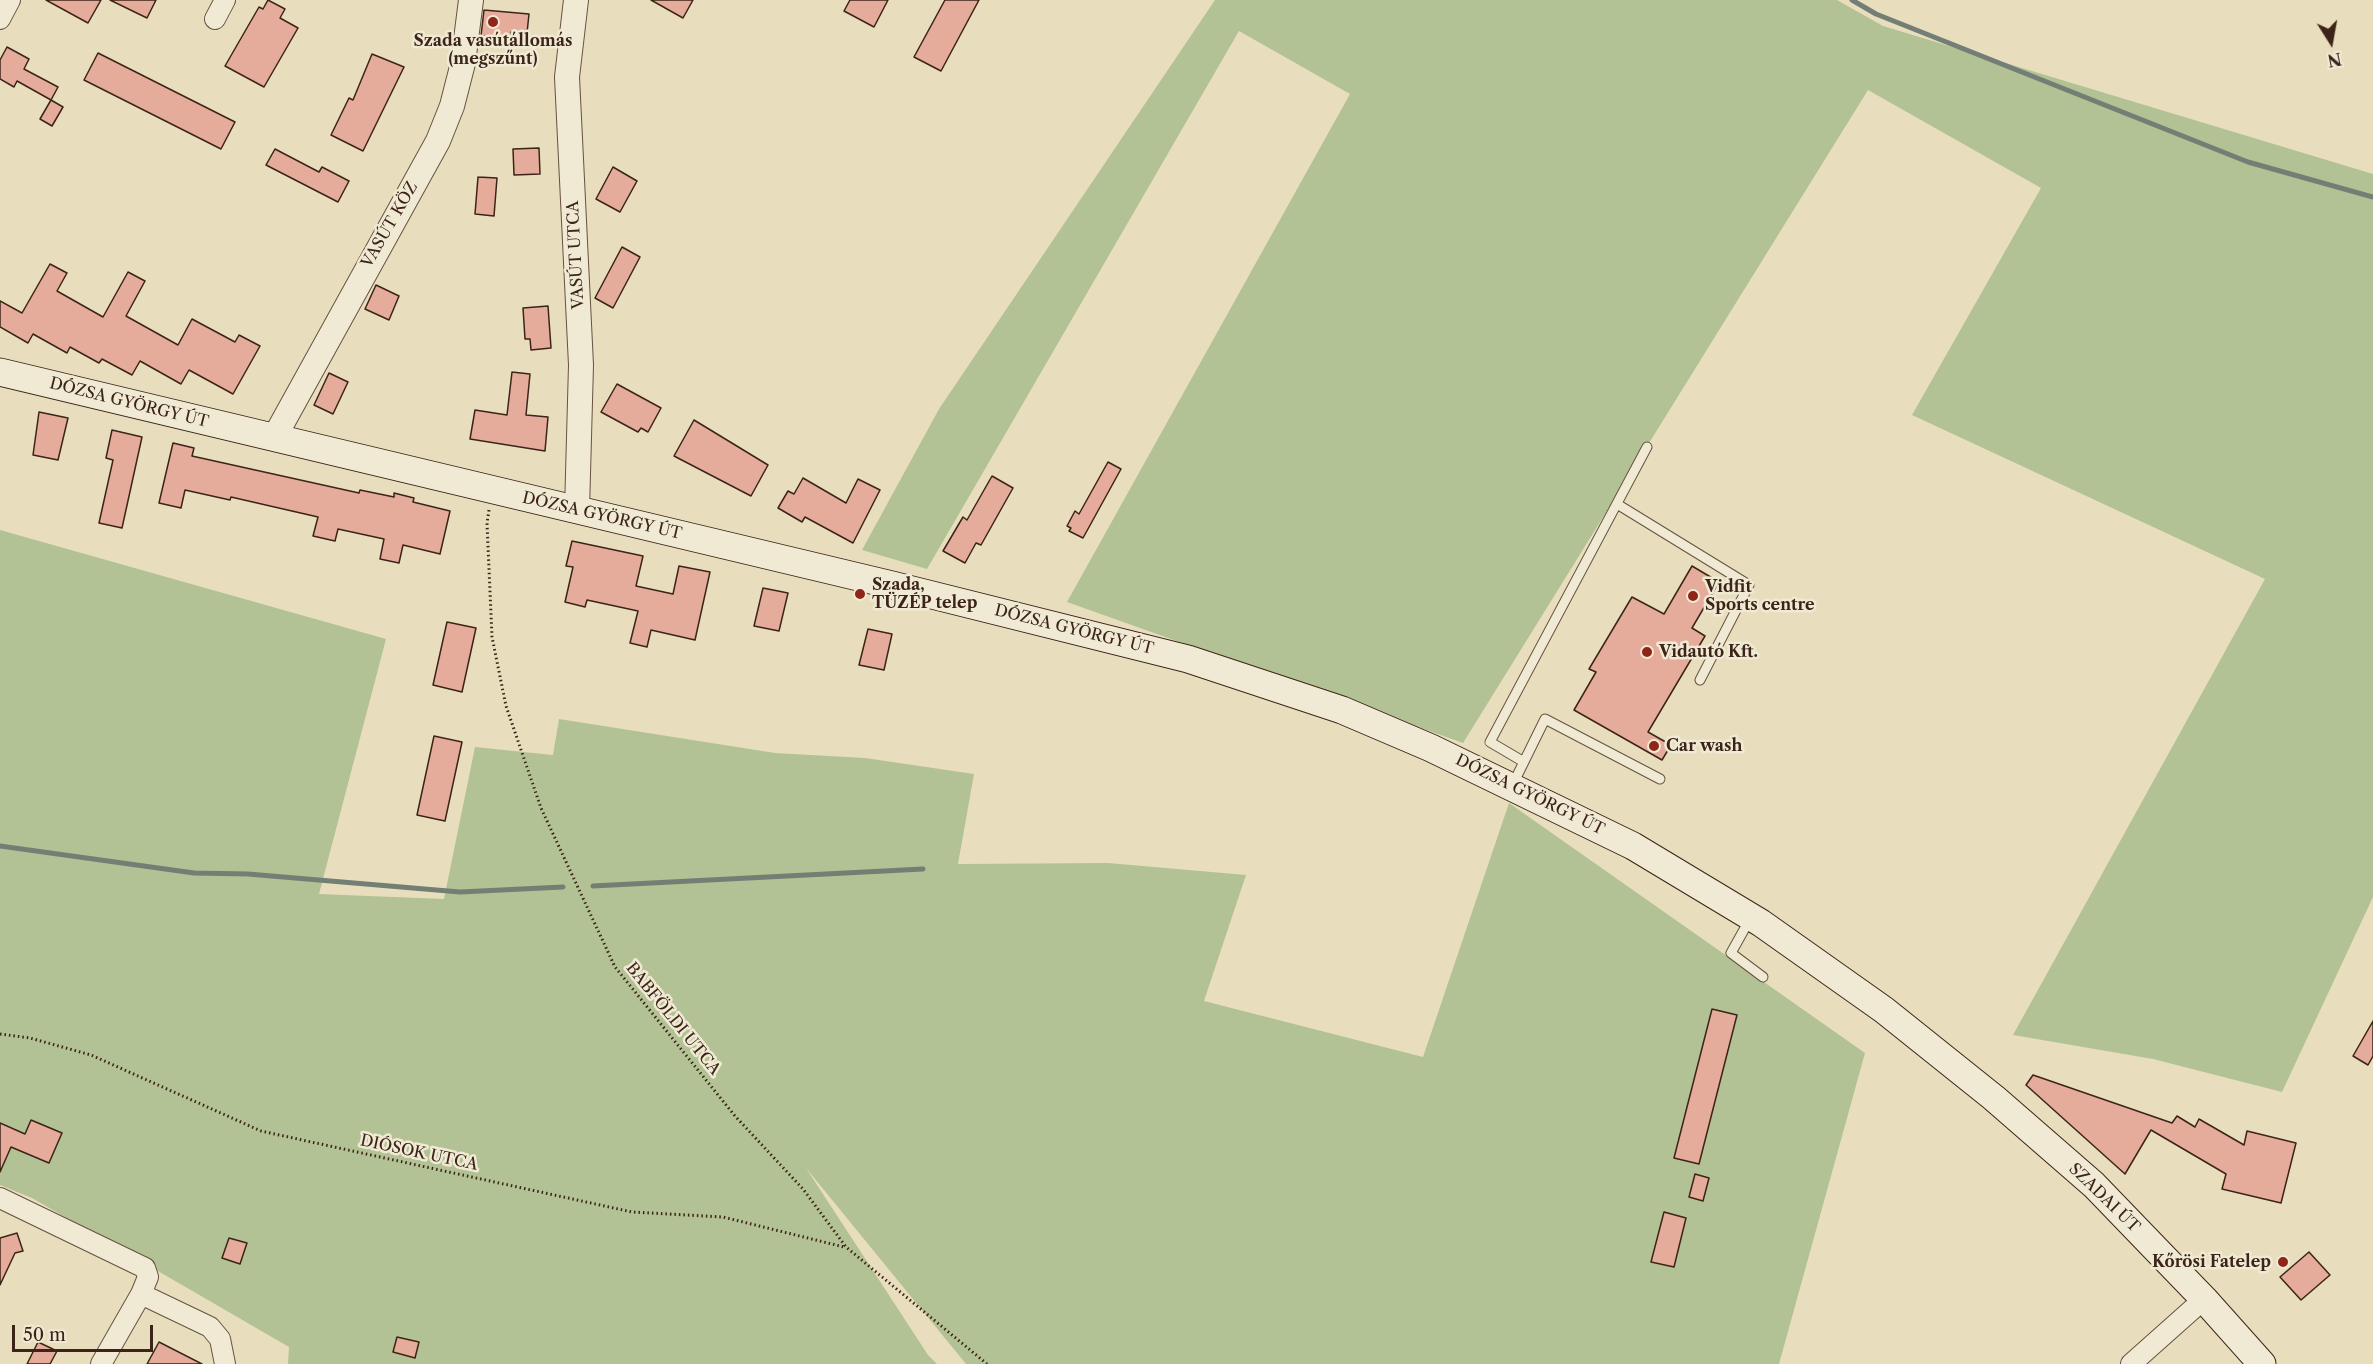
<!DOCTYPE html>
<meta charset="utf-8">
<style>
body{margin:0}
#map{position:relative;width:2373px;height:1364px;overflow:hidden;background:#e8debd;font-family:"Libre Caslon Text",serif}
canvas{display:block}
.north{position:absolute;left:2301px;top:12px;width:60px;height:60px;-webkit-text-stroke:4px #f0ead4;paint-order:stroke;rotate:169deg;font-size:16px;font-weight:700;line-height:24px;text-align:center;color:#3c2418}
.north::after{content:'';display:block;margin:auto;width:21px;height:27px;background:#3c2418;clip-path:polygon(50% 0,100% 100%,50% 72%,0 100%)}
.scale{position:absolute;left:12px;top:1325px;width:141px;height:27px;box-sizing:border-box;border:3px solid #3c2418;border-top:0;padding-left:8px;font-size:18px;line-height:21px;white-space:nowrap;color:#3c2418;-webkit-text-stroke:4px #f0ead4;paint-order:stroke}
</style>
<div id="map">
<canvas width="2373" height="1364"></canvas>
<div class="north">N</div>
<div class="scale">50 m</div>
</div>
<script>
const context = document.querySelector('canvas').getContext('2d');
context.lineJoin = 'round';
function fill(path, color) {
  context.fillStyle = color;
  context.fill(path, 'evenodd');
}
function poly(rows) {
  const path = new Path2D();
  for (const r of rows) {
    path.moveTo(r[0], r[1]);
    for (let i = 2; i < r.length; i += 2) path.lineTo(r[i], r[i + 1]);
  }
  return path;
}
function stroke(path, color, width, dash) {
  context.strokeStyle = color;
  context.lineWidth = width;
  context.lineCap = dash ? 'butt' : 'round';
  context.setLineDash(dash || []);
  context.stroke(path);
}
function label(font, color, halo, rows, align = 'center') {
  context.font = font + ' "Libre Caslon Text",serif';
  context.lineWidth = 5;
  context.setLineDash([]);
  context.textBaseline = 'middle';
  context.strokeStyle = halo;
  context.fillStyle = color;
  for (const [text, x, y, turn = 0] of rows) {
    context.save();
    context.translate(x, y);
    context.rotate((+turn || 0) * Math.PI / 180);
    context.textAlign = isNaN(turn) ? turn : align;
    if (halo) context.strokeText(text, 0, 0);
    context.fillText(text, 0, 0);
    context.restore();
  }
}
fill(poly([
 [1215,0,1837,0,1883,26,2373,174,2373,897,2282,1092,2153,1059,2013,1035,2265,579,1912,415,2041,188,1868,90,1463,743,1067,602,1350,94,1239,31,927,569,862,550,939,409],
 [0,530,386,639,319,894,444,899,475,747,553,755,559,719,775,753,865,758,974,774,958,864,1108,863,1246,875,1204,1001,1423,1057,1509,803,1865,1053,1779,1364,966,1364,806,1168,928,1355,937,1364,288,1364,289,1347,32,1198,0,1185]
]), '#b2c294');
stroke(poly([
 [1852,0,1876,14,2248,162,2373,197],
 [0,846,194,873,248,874,460,892,563,887],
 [593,886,923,869]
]), '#737f74', 5);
const building = poly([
 [46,0,101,0,88,23,46,0],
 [110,0,156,0,147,18,110,0],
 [268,0,285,9,280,18,298,28,264,87,225,66,259,7,263,9,268,0],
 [651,0,693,0,683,18,651,0],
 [850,0,888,0,874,27,844,11,850,0],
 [945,0,979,0,941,71,914,57,945,0],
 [484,10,529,14,527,33,511,32,511,39,481,36,484,10],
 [7,47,29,59,24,69,58,87,51,100,17,81,14,87,0,79,0,60,7,47],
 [98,53,235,122,221,149,84,80,98,53],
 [372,54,404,67,363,151,331,135,349,98,353,100,372,54],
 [51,100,63,107,52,126,40,119,51,100],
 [539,148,540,174,514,175,513,149,539,148],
 [275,149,319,172,322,167,349,181,338,202,266,165,275,149],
 [613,167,637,181,620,212,596,199,613,167],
 [478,177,497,178,494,216,475,214,478,177],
 [622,247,640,257,613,308,595,298,622,247],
 [50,264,67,273,57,291,103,317,128,272,145,281,126,316,178,345,192,319,235,342,239,335,260,346,233,394,189,370,181,384,140,361,132,375,102,359,99,363,70,347,67,353,33,334,28,343,0,327,0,301,22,313,50,264],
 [376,285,399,296,389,320,365,309,376,285],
 [548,306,551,348,531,350,530,339,525,339,523,308,548,306],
 [512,372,530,374,526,415,548,417,545,451,470,439,475,410,507,415,512,372],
 [329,373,348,382,333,414,314,405,329,373],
 [617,384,661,408,648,432,641,428,638,432,601,412,617,384],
 [39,412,68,418,58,460,33,455,39,412],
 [694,420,768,465,751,496,674,456,694,420],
 [112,430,142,437,122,528,99,523,113,460,106,458,112,430],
 [173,443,194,448,192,456,359,493,360,490,394,497,394,493,414,498,413,502,450,511,440,554,403,545,399,563,380,559,384,539,338,529,335,541,313,536,318,517,231,497,230,500,185,490,181,508,159,503,173,443],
 [1108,462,1121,469,1083,538,1069,531,1071,528,1067,526,1075,511,1079,514,1108,462],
 [992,476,1013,488,981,545,976,543,965,563,943,551,963,517,967,520,992,476],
 [803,478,846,503,858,479,880,490,853,543,805,517,802,522,778,508,788,491,794,494,803,478],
 [572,541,643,556,636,586,673,594,679,566,710,572,695,640,651,630,647,647,630,643,638,611,587,600,585,607,565,602,573,567,566,566,572,541],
 [1692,566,1719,582,1692,628,1705,636,1648,732,1671,745,1662,760,1574,710,1596,672,1589,669,1632,597,1664,614,1692,566],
 [763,588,788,593,779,631,754,626,763,588],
 [447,622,476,628,462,692,433,685,447,622],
 [868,629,892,634,884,670,859,665,868,629],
 [434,736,462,742,445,821,417,815,434,736],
 [1712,1009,1737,1015,1699,1164,1674,1158,1712,1009],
 [2373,1021,2373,1056,2368,1065,2353,1056,2373,1021],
 [2033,1075,2172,1123,2177,1116,2195,1127,2199,1119,2244,1145,2247,1131,2296,1143,2281,1203,2222,1189,2226,1174,2151,1130,2125,1174,2026,1085,2033,1075],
 [31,1120,62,1133,49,1163,11,1147,0,1172,0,1123,25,1134,31,1120],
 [1695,1174,1709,1178,1703,1201,1689,1197,1695,1174],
 [1664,1212,1686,1218,1674,1267,1651,1262,1664,1212],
 [17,1233,23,1251,15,1253,0,1285,0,1238,17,1233],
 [229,1238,247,1243,240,1264,222,1258,229,1238],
 [2309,1252,2330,1275,2301,1300,2280,1277,2309,1252],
 [397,1337,419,1342,415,1358,393,1352,397,1337],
 [38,1342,57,1351,50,1364,27,1364,38,1342],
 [159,1342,202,1364,147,1364,159,1342]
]);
fill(building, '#e5ab9b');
stroke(building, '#3c2418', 1.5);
const service = poly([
 [1617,504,1749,585,1700,680],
 [1524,762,1490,742,1647,447],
 [1513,784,1545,719,1660,779],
 [1750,919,1731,953,1763,977]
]);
const minor = poly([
 [0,19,10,0],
 [215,19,225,0],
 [0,1198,145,1268,148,1277,141,1294,101,1364],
 [141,1294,210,1327,220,1339,225,1364],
 [2131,1364,2204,1299]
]);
const tertiary = poly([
 [576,0,567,77,581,365,577,510],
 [274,438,438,141,452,106,463,63,471,0]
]);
const secondary = poly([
 [0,372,892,585,1188,659,1342,710,1431,748,1633,846,1761,923,1884,1010,1994,1098,2094,1185,2204,1299,2262,1364]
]);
stroke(service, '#675241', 11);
stroke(minor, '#675241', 22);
stroke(tertiary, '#675241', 26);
stroke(secondary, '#3c2418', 29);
stroke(poly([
 [489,510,487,523,492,637,506,706,541,808,615,967,735,1116,803,1189,846,1247,987,1364],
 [0,1034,30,1038,91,1055,261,1131,632,1212,723,1217,844,1247]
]), '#3c2418', 3, [1.5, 3]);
stroke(service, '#f0ead4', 9);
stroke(minor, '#f0ead4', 20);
stroke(tertiary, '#f0ead4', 24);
stroke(secondary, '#f0ead4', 27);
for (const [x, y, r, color] of [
 [493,22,6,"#8f2418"],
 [860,594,6,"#8f2418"],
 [1693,596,6,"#8f2418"],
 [1647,652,6,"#8f2418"],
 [1654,746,6,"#8f2418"],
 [2283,1262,6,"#8f2418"]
]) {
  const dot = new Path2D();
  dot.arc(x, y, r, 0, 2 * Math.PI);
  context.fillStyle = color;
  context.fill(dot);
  stroke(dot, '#f0ead4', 2);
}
label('bold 16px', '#3c2418', '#f0ead4', [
 ["Szada vasútállomás",493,41,"center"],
 ["(megszűnt)",493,59,"center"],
 ["Szada,",872,585],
 ["TÜZÉP telep",872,603],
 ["Vidfit",1705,587],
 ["Sports centre",1705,605],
 ["Vidautó Kft.",1659,652],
 ["Car wash",1666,746],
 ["Kőrösi Fatelep",2271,1262,"right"]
], 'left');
label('16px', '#3c2418', '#f0ead4', [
 ["VASÚT KÖZ",390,225,-60],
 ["VASÚT UTCA",576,255,-93],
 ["DÓZSA GYÖRGY ÚT",129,403,14],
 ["DÓZSA GYÖRGY ÚT",602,516,13],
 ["DÓZSA GYÖRGY ÚT",1074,630,14],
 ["DÓZSA GYÖRGY ÚT",1530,795,26],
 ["BABFÖLDI UTCA",673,1019,51],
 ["DIÓSOK UTCA",419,1153,12],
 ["SZADAI ÚT",2104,1198,44]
]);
</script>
